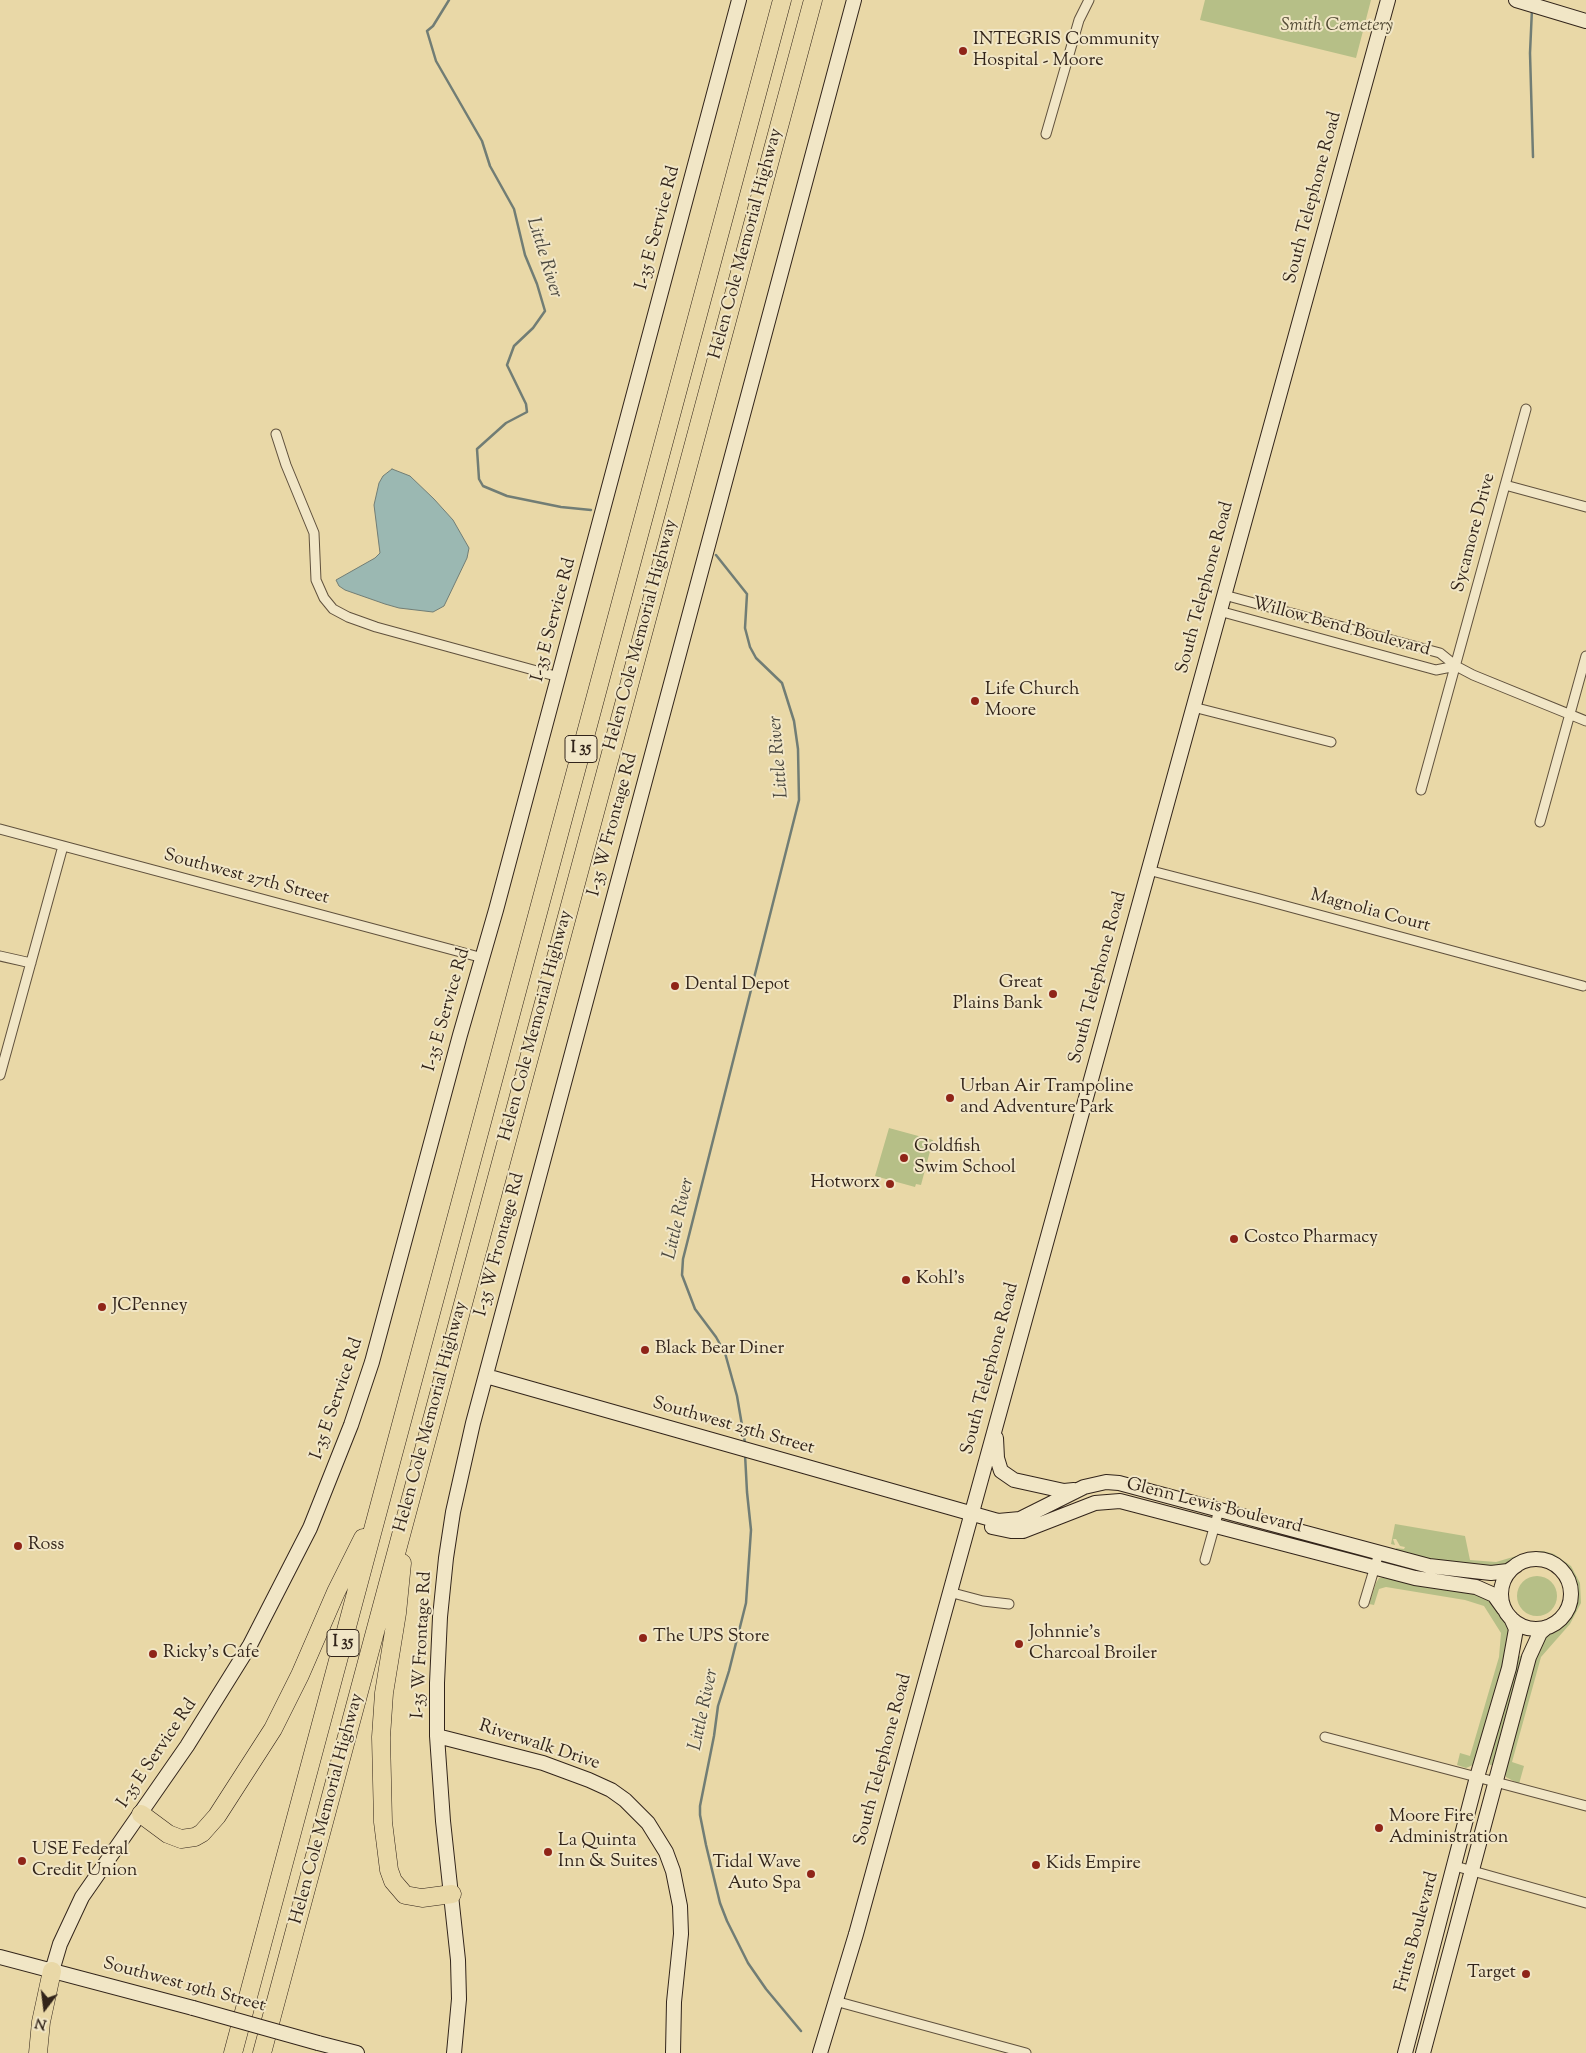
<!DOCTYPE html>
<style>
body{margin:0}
#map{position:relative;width:1586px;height:2053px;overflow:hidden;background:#e9d8a7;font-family:"Sorts Mill Goudy",serif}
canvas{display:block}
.north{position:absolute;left:20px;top:1983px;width:50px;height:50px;-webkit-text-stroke:4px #f1e6c6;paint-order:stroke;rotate:195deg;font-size:14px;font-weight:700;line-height:20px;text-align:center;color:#32241a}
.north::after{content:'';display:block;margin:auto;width:18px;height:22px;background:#32241a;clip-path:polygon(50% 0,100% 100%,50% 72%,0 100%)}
</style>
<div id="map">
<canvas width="1586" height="2053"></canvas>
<div class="north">N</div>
</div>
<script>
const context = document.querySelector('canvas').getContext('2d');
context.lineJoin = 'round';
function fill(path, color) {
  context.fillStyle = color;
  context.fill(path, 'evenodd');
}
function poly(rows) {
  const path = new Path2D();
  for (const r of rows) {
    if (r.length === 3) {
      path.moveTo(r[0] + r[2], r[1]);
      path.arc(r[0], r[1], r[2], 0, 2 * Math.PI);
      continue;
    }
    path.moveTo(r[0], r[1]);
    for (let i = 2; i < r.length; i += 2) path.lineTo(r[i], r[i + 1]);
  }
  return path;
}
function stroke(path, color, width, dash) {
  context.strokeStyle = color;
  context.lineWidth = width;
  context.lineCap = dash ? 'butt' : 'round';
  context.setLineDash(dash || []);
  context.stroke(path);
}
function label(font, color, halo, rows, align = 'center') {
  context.font = font + ' "Sorts Mill Goudy",serif';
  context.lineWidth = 4;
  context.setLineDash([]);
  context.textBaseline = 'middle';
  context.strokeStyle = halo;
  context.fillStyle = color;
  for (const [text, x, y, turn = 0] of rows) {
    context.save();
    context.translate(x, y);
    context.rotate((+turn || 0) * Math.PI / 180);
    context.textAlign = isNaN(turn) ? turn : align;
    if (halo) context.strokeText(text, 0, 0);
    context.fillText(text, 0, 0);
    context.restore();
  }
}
fill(poly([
 [1205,0,1371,0,1356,58,1200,20],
 [889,1128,933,1140,921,1185,916,1184,915,1187,875,1176],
 [1395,1524,1465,1536,1470,1560,1496,1562,1530,1552,1543,1551,1554,1554,1571,1566,1580,1583,1581,1603,1570,1624,1541,1657,1512,1762,1524,1766,1519,1784,1506,1777,1504,1771,1534,1655,1547,1634,1557,1628,1567,1619,1573,1609,1576,1596,1575,1585,1570,1575,1562,1566,1549,1559,1536,1557,1527,1558,1505,1568,1437,1563,1396,1553,1396,1548,1404,1549,1405,1547,1400,1546,1396,1539,1393,1539,1395,1545,1391,1544],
 [1537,1596,20],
 [1385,1577,1478,1594,1488,1598,1502,1613,1507,1621,1511,1640,1477,1761,1473,1765,1466,1768,1457,1765,1460,1753,1470,1756,1499,1657,1501,1633,1484,1606,1465,1600,1386,1587,1379,1589,1374,1605,1369,1604,1376,1583,1379,1578],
 [1517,1655,1524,1657,1494,1765,1490,1765,1489,1762]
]), '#b6bf87');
const water = poly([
 [392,469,410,476,434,499,453,520,469,548,467,558,444,606,433,612,399,608,385,604,345,590,339,586,336,580,375,558,380,553,374,505,379,483,383,476,392,469]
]);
fill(water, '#9bb8b2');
stroke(water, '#717d75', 1);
stroke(poly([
 [449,0,433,26,427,31,436,61,482,141,490,166,514,209,525,255,537,284,545,311,533,328,514,346,507,365,526,404,527,412,506,423,477,449,479,479,483,486,507,496,561,507,591,510],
 [1532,9,1530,53,1533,157],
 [716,555,747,594,745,628,750,647,756,658,782,683,794,721,798,749,799,800,683,1259,682,1275,695,1309,716,1337,725,1353,737,1396,745,1443],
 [745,1454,747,1492,751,1530,746,1603,729,1671,718,1706,714,1736,700,1806,700,1815,706,1845,720,1903,727,1921,748,1963,766,1989,801,2031]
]), '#717d75', 2.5);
const street = poly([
 [1046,134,1079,20,1089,0],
 [276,434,286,465,314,533,316,580,324,598,333,609,348,617,376,627,559,677],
 [1505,485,1586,507],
 [1224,595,1440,653,1456,666,1473,675,1586,721],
 [1219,611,1436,670,1456,666],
 [1193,707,1331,742],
 [1421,790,1526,409],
 [1540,822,1586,656],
 [0,829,483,958],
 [1148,870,1260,899,1583,986],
 [0,956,31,963],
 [0,1075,63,846],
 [1205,1560,1219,1510],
 [949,1592,983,1601,1009,1604],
 [1364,1603,1379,1553],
 [1325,1737,1586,1806],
 [1455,1866,1586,1903],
 [835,2001,1026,2053]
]);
const secondary = poly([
 [1516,0,1586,21],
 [486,1376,998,1521,1020,1519,1084,1487,1106,1482,1119,1483,1429,1566,1491,1573,1508,1571,1517,1565],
 [996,1438,997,1458,1001,1471,1014,1480,1064,1491,1074,1490],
 [992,1527,1011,1531,1023,1531,1095,1503,1120,1501,1415,1578,1476,1587,1494,1595,1504,1609],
 [1536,1594,35],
 [437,1736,543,1763,589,1780,611,1790,625,1800,648,1823,666,1852,673,1871,680,1906,681,1934,674,2002,673,2053],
 [0,1957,193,2008],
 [52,1971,60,1944,82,1897,187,1746,250,1645,310,1528,351,1425,372,1362,460,1035,496,910,739,0],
 [318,2043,357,2053],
 [454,2053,459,1999,458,1960,443,1821,437,1736,437,1683,440,1617,446,1558,453,1512,473,1423,854,0],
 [820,2053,856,1934,1388,0],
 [1405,2053,1477,1777,1509,1668,1516,1629,1511,1618],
 [1423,2053,1529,1657,1540,1633,1547,1627]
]);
const highway = poly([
 [402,1563,397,1613,384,1693,381,1737,383,1822,389,1870,393,1881,405,1895,422,1898,452,1894],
 [141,1814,168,1834,181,1839,195,1837,202,1833,217,1816,273,1729,300,1675,336,1592,363,1538],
 [38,2053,41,2022,52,1971],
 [233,2053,782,0],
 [262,2053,813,0]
]);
stroke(street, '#60513d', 11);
stroke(secondary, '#32241a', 16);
stroke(highway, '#32241a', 19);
stroke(street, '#f1e6c6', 9);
stroke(secondary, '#f1e6c6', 14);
stroke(highway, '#e9d8a7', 18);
const secondaryBridge = poly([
 [193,2008,318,2043]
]);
stroke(secondaryBridge, '#32241a', 16, []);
stroke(secondaryBridge, '#f1e6c6', 14);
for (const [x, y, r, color] of [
 [963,51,5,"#8f2418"],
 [975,701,5,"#8f2418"],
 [675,986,5,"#8f2418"],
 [1053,994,5,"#8f2418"],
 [950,1098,5,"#8f2418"],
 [904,1158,5,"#8f2418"],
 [890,1184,5,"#8f2418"],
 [1234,1239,5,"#8f2418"],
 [906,1280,5,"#8f2418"],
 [102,1307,5,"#8f2418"],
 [645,1350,5,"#8f2418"],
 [18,1546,5,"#8f2418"],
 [643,1638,5,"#8f2418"],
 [1019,1644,5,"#8f2418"],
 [153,1654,5,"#8f2418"],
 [1379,1828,5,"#8f2418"],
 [548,1852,5,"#8f2418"],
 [22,1861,5,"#8f2418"],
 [1036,1865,5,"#8f2418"],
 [811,1874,5,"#8f2418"],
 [1526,1974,5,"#8f2418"]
]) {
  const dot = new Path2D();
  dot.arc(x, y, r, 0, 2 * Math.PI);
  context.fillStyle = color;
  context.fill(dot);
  stroke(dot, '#f1e6c6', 2);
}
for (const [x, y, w] of [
 [581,749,32],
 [343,1643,32]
]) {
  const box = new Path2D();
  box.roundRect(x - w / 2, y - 13.5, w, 27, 4);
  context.fillStyle = '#f1e6c6';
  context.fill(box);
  stroke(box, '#32241a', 1);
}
label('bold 16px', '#32241a', null, [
 ["I 35",581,749],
 ["I 35",343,1643]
]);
label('italic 18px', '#534b35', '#f1e6c6', [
 ["Smith Cemetery",1337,27]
]);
label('18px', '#32241a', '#f1e6c6', [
 ["INTEGRIS Community",973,41],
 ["Hospital - Moore",973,62],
 ["Life Church",985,691],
 ["Moore",985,712],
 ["Great",1043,984,"right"],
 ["Plains Bank",1043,1005,"right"],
 ["Dental Depot",685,986],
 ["Urban Air Trampoline",960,1088],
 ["and Adventure Park",960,1109],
 ["Goldfish",914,1148],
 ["Swim School",914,1169],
 ["Hotworx",880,1184,"right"],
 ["Costco Pharmacy",1244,1239],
 ["Kohl's",916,1280],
 ["JCPenney",112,1307],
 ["Black Bear Diner",655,1350],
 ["Ross",28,1546],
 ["Johnnie's",1029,1634],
 ["Charcoal Broiler",1029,1655],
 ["The UPS Store",653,1638],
 ["Ricky's Cafe",163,1654],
 ["Moore Fire",1389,1818],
 ["Administration",1389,1839],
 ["La Quinta",558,1842],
 ["Inn & Suites",558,1863],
 ["USE Federal",32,1851],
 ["Credit Union",32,1872],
 ["Tidal Wave",801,1864,"right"],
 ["Auto Spa",801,1885,"right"],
 ["Kids Empire",1046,1865],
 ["Target",1516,1974,"right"]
], 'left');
label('18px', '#32241a', '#f1e6c6', [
 ["South Telephone Road",1314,198,-75],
 ["I-35 E Service Rd",659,228,-75],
 ["Helen Cole Memorial Highway",747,244,-75],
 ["Sycamore Drive",1475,533,-75],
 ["South Telephone Road",1206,588,-75],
 ["I-35 E Service Rd",555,620,-75],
 ["Willow Bend Boulevard",1341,628,15],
 ["Helen Cole Memorial Highway",642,635,-75],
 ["I-35 W Frontage Rd",614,825,-75],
 ["Southwest 27th Street",246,878,15],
 ["Magnolia Court",1370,912,15],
 ["South Telephone Road",1099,978,-75],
 ["I-35 E Service Rd",448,1010,-74],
 ["Helen Cole Memorial Highway",537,1026,-75],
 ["I-35 W Frontage Rd",501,1245,-75],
 ["South Telephone Road",991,1369,-75],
 ["I-35 E Service Rd",338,1399,-71],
 ["Helen Cole Memorial Highway",432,1417,-75],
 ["Southwest 25th Street",733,1427,16],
 ["Glenn Lewis Boulevard",1214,1507,14],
 ["I-35 W Frontage Rd",423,1645,-87],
 ["Riverwalk Drive",539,1746,18],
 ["I-35 E Service Rd",158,1754,-56],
 ["South Telephone Road",884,1760,-75],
 ["Helen Cole Memorial Highway",328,1809,-75],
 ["Fritts Boulevard",1418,1932,-75],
 ["Southwest 19th Street",184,1986,15]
]);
label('italic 19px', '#4c4940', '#f1e6c6', [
 ["Little River",543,258,73],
 ["Little River",780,757,-95],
 ["Little River",680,1219,-77],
 ["Little River",705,1710,-78]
]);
</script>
